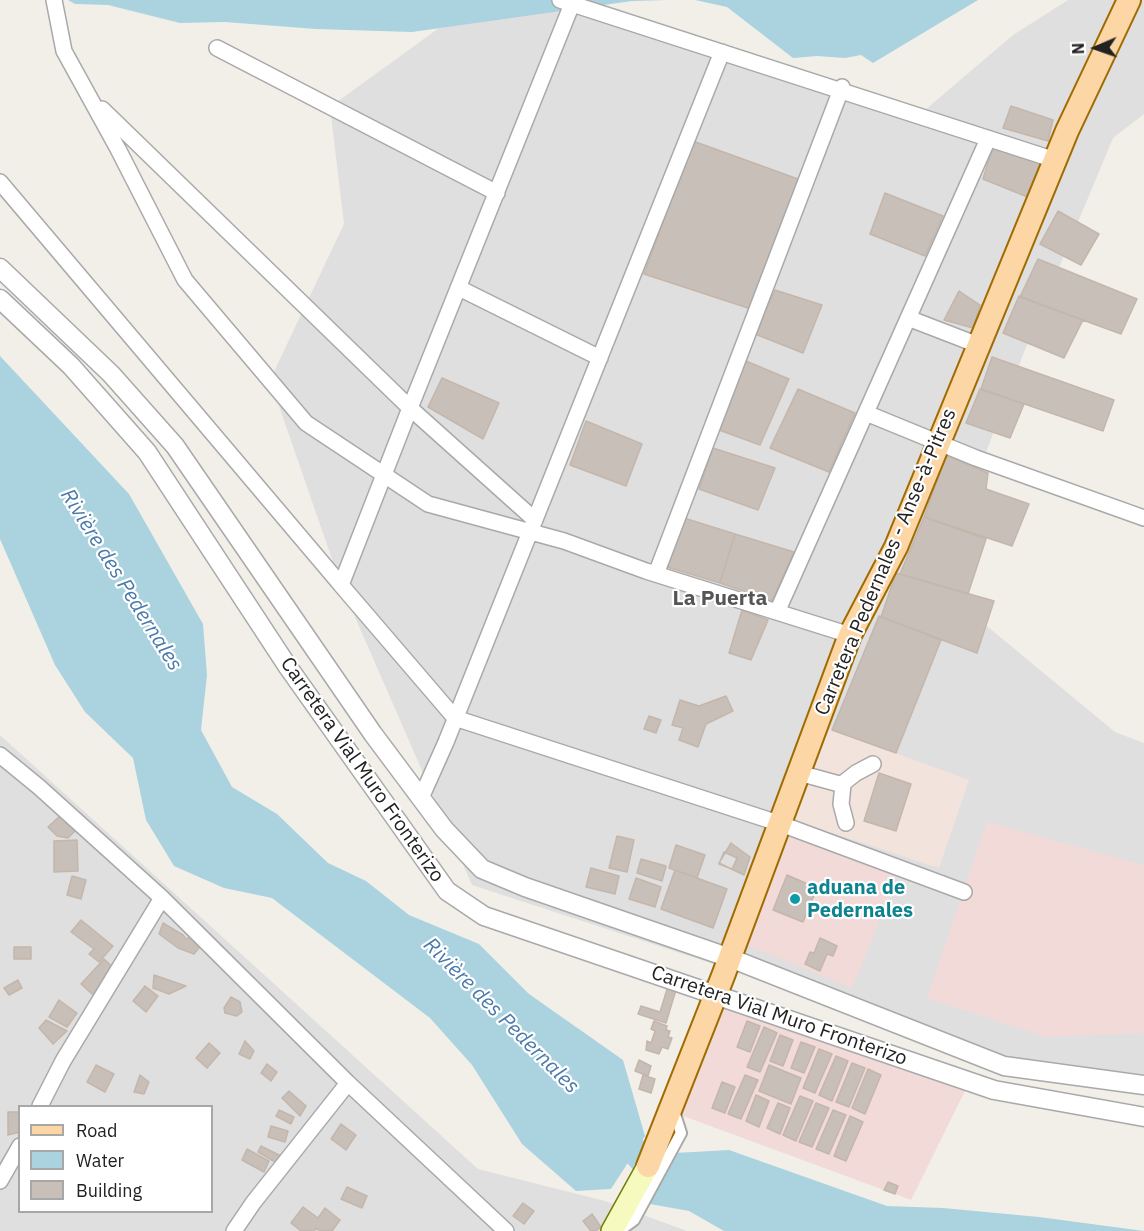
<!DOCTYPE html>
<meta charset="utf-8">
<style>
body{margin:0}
#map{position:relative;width:1144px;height:1231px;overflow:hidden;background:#f2efe9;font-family:"IBM Plex Sans",sans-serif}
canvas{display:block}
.legend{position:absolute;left:18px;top:1105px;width:195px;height:108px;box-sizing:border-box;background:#fff;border:2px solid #a7a7a7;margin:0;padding:8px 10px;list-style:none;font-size:18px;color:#222}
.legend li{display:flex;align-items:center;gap:12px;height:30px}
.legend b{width:30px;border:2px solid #a7a7a7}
.north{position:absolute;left:1066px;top:18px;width:60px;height:60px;-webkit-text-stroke:4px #fff;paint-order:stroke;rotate:268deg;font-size:16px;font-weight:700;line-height:24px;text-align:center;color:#222}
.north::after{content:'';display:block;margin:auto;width:21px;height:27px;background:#222;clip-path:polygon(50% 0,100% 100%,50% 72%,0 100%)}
</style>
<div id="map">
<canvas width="1144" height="1231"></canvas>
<ul class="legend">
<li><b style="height:8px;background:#fcd6a4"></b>Road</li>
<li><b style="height:16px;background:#aad3df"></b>Water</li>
<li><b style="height:16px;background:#c7bfb8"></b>Building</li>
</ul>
<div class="north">N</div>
</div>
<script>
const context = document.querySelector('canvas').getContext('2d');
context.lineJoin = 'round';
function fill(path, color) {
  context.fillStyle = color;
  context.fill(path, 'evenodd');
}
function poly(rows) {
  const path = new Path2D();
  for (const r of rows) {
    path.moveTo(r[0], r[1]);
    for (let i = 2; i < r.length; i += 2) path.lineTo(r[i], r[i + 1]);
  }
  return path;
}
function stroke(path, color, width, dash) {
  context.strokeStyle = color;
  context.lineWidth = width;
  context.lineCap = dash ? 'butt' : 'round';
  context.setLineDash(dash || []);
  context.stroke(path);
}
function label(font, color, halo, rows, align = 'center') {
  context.font = font + ' "IBM Plex Sans",sans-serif';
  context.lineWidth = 4.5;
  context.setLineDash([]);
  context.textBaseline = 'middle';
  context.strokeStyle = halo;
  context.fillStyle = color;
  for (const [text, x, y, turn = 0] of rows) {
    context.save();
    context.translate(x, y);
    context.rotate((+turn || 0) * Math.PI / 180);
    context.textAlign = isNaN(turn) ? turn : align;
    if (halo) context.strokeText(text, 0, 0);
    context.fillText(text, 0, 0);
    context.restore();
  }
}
fill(poly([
 [1068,0,1144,0,1144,114,1113,138,1026,347,936,584,1115,732,1144,743,1144,1083,1017,1063,472,885,341,585,270,380,344,224,330,107,439,28,572,4,918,116,1013,35],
 [0,735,478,1169,605,1201,687,1231,0,1231],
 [20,1106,212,1106,212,1212,20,1212]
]), '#e0dfdf');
fill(poly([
 [987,822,1144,865,1144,1033,1046,1037,927,998],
 [789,833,900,871,852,988,742,943],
 [725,990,965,1091,911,1200,675,1113]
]), '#f2dad9');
fill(poly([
 [829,729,969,780,939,868,793,820]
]), '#f3e3dd');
fill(poly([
 [68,0,667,0,632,1,412,32,316,29,225,22,180,23,108,5,75,4],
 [695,0,978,0,873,63,861,55,845,58,817,56,793,58,727,7],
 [0,356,129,494,203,624,207,675,201,730,232,787,277,814,328,863,366,881,409,915,479,944,529,994,623,1060,645,1136,611,1189,576,1191,522,1144,472,1065,430,1018,272,898,224,888,174,866,146,820,133,758,85,712,55,665,0,539],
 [729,1150,887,1206,943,1208,1039,1217,1144,1231,724,1231,689,1211,650,1204,675,1153]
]), '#aad3df');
stroke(poly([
 [610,1124,648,1166,672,1172]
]), '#aad3df', 27);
const building = poly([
 [1011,106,1053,120,1048,141,1003,128,1011,106],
 [693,141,798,179,751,309,644,274,693,141],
 [993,146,1045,163,1030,198,983,179,993,146],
 [885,193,943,216,925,256,870,234,885,193],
 [1058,211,1099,234,1081,265,1040,244,1058,211],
 [1038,259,1137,299,1121,334,1020,297,1038,259],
 [775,290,822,305,803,353,755,334,775,290],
 [959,291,980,305,973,328,944,320,959,291],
 [1019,296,1083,320,1064,358,1003,333,1019,296],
 [992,357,1114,400,1103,431,981,389,992,357],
 [746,361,789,379,760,445,719,430,746,361],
 [442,378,499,403,483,439,428,407,442,378],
 [798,389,855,413,829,472,770,448,798,389],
 [980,389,1024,404,1010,438,966,423,980,389],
 [586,421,642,444,626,486,570,465,586,421],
 [713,448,775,468,758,510,699,489,713,448],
 [946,455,988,473,986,489,1029,504,1012,546,924,517,946,455],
 [924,517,986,539,968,594,900,574,924,517],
 [684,518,735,534,720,583,667,567,684,518],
 [735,534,794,552,772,601,720,583,735,534],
 [896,573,994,601,977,653,881,617,896,573],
 [742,610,768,620,751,660,729,653,742,610],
 [879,616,941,640,896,753,832,730,879,616],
 [726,696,733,711,706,724,698,747,679,740,683,728,672,725,680,700,699,706,726,696],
 [649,716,661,720,656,733,644,729,649,716],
 [879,773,911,784,896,831,864,821,879,773],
 [62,814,76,830,68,838,57,836,48,827,62,814],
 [617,836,634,840,627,872,609,868,617,836],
 [77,840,78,871,54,872,54,841,77,840],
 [731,843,750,857,744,875,719,863,731,843],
 [676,845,705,855,697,878,669,868,676,845],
 [724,852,737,858,732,869,719,864,724,852],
 [641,859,666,866,662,881,637,873,641,859],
 [591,868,619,876,615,894,586,887,591,868],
 [675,870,727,889,713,928,661,909,675,870],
 [787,875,817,888,803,922,773,910,787,875],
 [72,876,86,880,81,899,67,895,72,876],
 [636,878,661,887,655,907,629,899,636,878],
 [81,920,113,946,99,962,89,954,94,949,71,932,81,920],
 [163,923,183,935,186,939,192,935,202,944,194,954,178,948,159,934,163,923],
 [820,938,837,946,833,956,827,954,820,971,805,964,810,952,814,953,820,938],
 [14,947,31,947,31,959,14,959,14,947],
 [104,959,116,970,93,995,81,984,104,959],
 [154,975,186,986,169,994,153,988,154,975],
 [18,980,22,988,9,995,4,988,18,980],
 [679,980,666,1023,638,1014,641,1006,660,1012,668,986,679,980],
 [145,986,158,996,146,1012,133,1001,145,986],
 [231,997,240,1002,242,1012,237,1016,225,1013,224,1008,231,997],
 [59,1000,77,1013,67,1027,49,1017,59,1000],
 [46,1020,67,1031,53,1044,39,1028,46,1020],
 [654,1021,667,1026,666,1030,670,1031,668,1037,672,1038,668,1049,662,1047,659,1054,646,1050,647,1041,651,1043,655,1031,651,1029,654,1021],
 [747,1021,760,1026,750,1052,737,1047,747,1021],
 [764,1027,777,1033,760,1072,747,1067,764,1027],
 [780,1035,793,1040,783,1066,770,1061,780,1035],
 [245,1041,254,1051,250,1059,239,1054,245,1041],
 [801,1042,815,1047,804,1073,791,1068,801,1042],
 [209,1043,220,1053,207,1068,196,1058,209,1043],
 [819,1049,832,1054,815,1093,803,1088,819,1049],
 [836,1056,848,1061,832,1101,819,1095,836,1056],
 [639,1060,651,1066,648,1076,635,1071,639,1060],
 [852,1063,865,1068,849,1107,836,1102,852,1063],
 [267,1064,277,1072,271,1081,261,1073,267,1064],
 [96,1065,114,1074,105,1092,87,1082,96,1065],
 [769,1065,801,1078,791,1104,759,1091,769,1065],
 [868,1069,881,1075,865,1114,852,1108,868,1069],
 [140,1075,149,1082,144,1094,134,1092,140,1075],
 [643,1075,655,1079,651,1093,639,1089,643,1075],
 [745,1075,758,1080,741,1119,728,1114,745,1075],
 [722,1082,735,1087,725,1113,712,1108,722,1082],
 [289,1091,306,1106,300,1116,282,1098,289,1091],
 [756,1095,769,1101,759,1127,746,1121,756,1095],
 [800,1096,813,1101,796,1141,783,1135,800,1096],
 [778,1103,790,1108,780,1134,767,1128,778,1103],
 [816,1103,829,1108,812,1147,799,1142,816,1103],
 [279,1110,294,1117,291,1124,276,1116,279,1110],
 [833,1110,846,1115,829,1154,816,1149,833,1110],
 [8,1112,20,1112,20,1132,8,1135,8,1112],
 [850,1116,863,1122,846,1161,834,1156,850,1116],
 [341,1124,356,1135,346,1150,331,1139,341,1124],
 [271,1126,288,1131,285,1142,268,1137,271,1126],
 [261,1146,281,1156,277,1163,258,1152,261,1146],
 [247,1149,269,1161,264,1172,242,1160,247,1149],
 [888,1182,898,1186,895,1194,884,1190,888,1182],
 [347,1187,367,1196,362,1208,341,1199,347,1187],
 [523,1203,534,1211,524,1224,513,1216,523,1203],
 [303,1207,318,1218,325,1208,340,1220,332,1231,320,1231,316,1228,314,1231,301,1231,291,1223,303,1207],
 [592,1214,601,1227,596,1231,591,1231,583,1221,592,1214]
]);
fill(building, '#c7bfb8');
stroke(building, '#c4b6ab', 1.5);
const pedestrian = poly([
 [619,1231,634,1220,681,1133,673,1108]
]);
const minor = poly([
 [54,0,64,51,118,149,185,280,306,423,428,504,564,541,646,571,850,635],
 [560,0,1055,160],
 [572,4,410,408,341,585,455,718,781,824,964,892],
 [217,48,497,193],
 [102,109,410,408,535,520],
 [0,182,341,585],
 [459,288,600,358],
 [908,318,978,345],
 [866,413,976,458,1144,518],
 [656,574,842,87],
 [777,612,988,139],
 [0,755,39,787,162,898,348,1083,506,1231],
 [799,773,843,785,841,804,846,823],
 [842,784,856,773,873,764],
 [421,798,446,742,722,52],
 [40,1106,63,1061,162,898],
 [0,1181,20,1146],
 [234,1231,253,1203,348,1083]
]);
const tertiary = poly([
 [0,268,111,374,175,446,373,734,444,829,482,869,525,887,730,958,1004,1066,1144,1085],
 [0,299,71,366,147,452,288,667,447,891,484,916,994,1090,1144,1117]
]);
const secondary = poly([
 [612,1231,648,1166]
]);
const primary = poly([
 [648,1166,723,976,850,635,896,547,1067,131,1129,0]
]);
stroke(pedestrian, '#a9a9a9', 14);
stroke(minor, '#a9a9a9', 18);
stroke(tertiary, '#a9a9a9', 21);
stroke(secondary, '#707d05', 24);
stroke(primary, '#a06b00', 26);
stroke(pedestrian, '#fff', 10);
stroke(minor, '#fff', 15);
stroke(tertiary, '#fff', 18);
stroke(secondary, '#f7fabf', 21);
stroke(primary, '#fcd6a4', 22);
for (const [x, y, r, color] of [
 [795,899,6,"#0f9aa8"]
]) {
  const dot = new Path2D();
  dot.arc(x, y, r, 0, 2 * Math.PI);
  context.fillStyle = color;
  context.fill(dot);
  stroke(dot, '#fff', 2);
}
label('20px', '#222', '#fff', [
 ["Carretera Pedernales - Anse-à-Pitres",886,562,-67],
 ["Carretera Vial Muro Fronterizo",362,770,55],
 ["Carretera Vial Muro Fronterizo",779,1016,19]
]);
label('bold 20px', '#0d838f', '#fff', [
 ["aduana de",807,888],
 ["Pedernales",807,911]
], 'left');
label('italic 21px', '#4a7aab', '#fff', [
 ["Rivière des Pedernales",121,580,58],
 ["Rivière des Pedernales",501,1016,45]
]);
label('bold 21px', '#555', '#fff', [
 ["La Puerta",720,599]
]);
</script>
